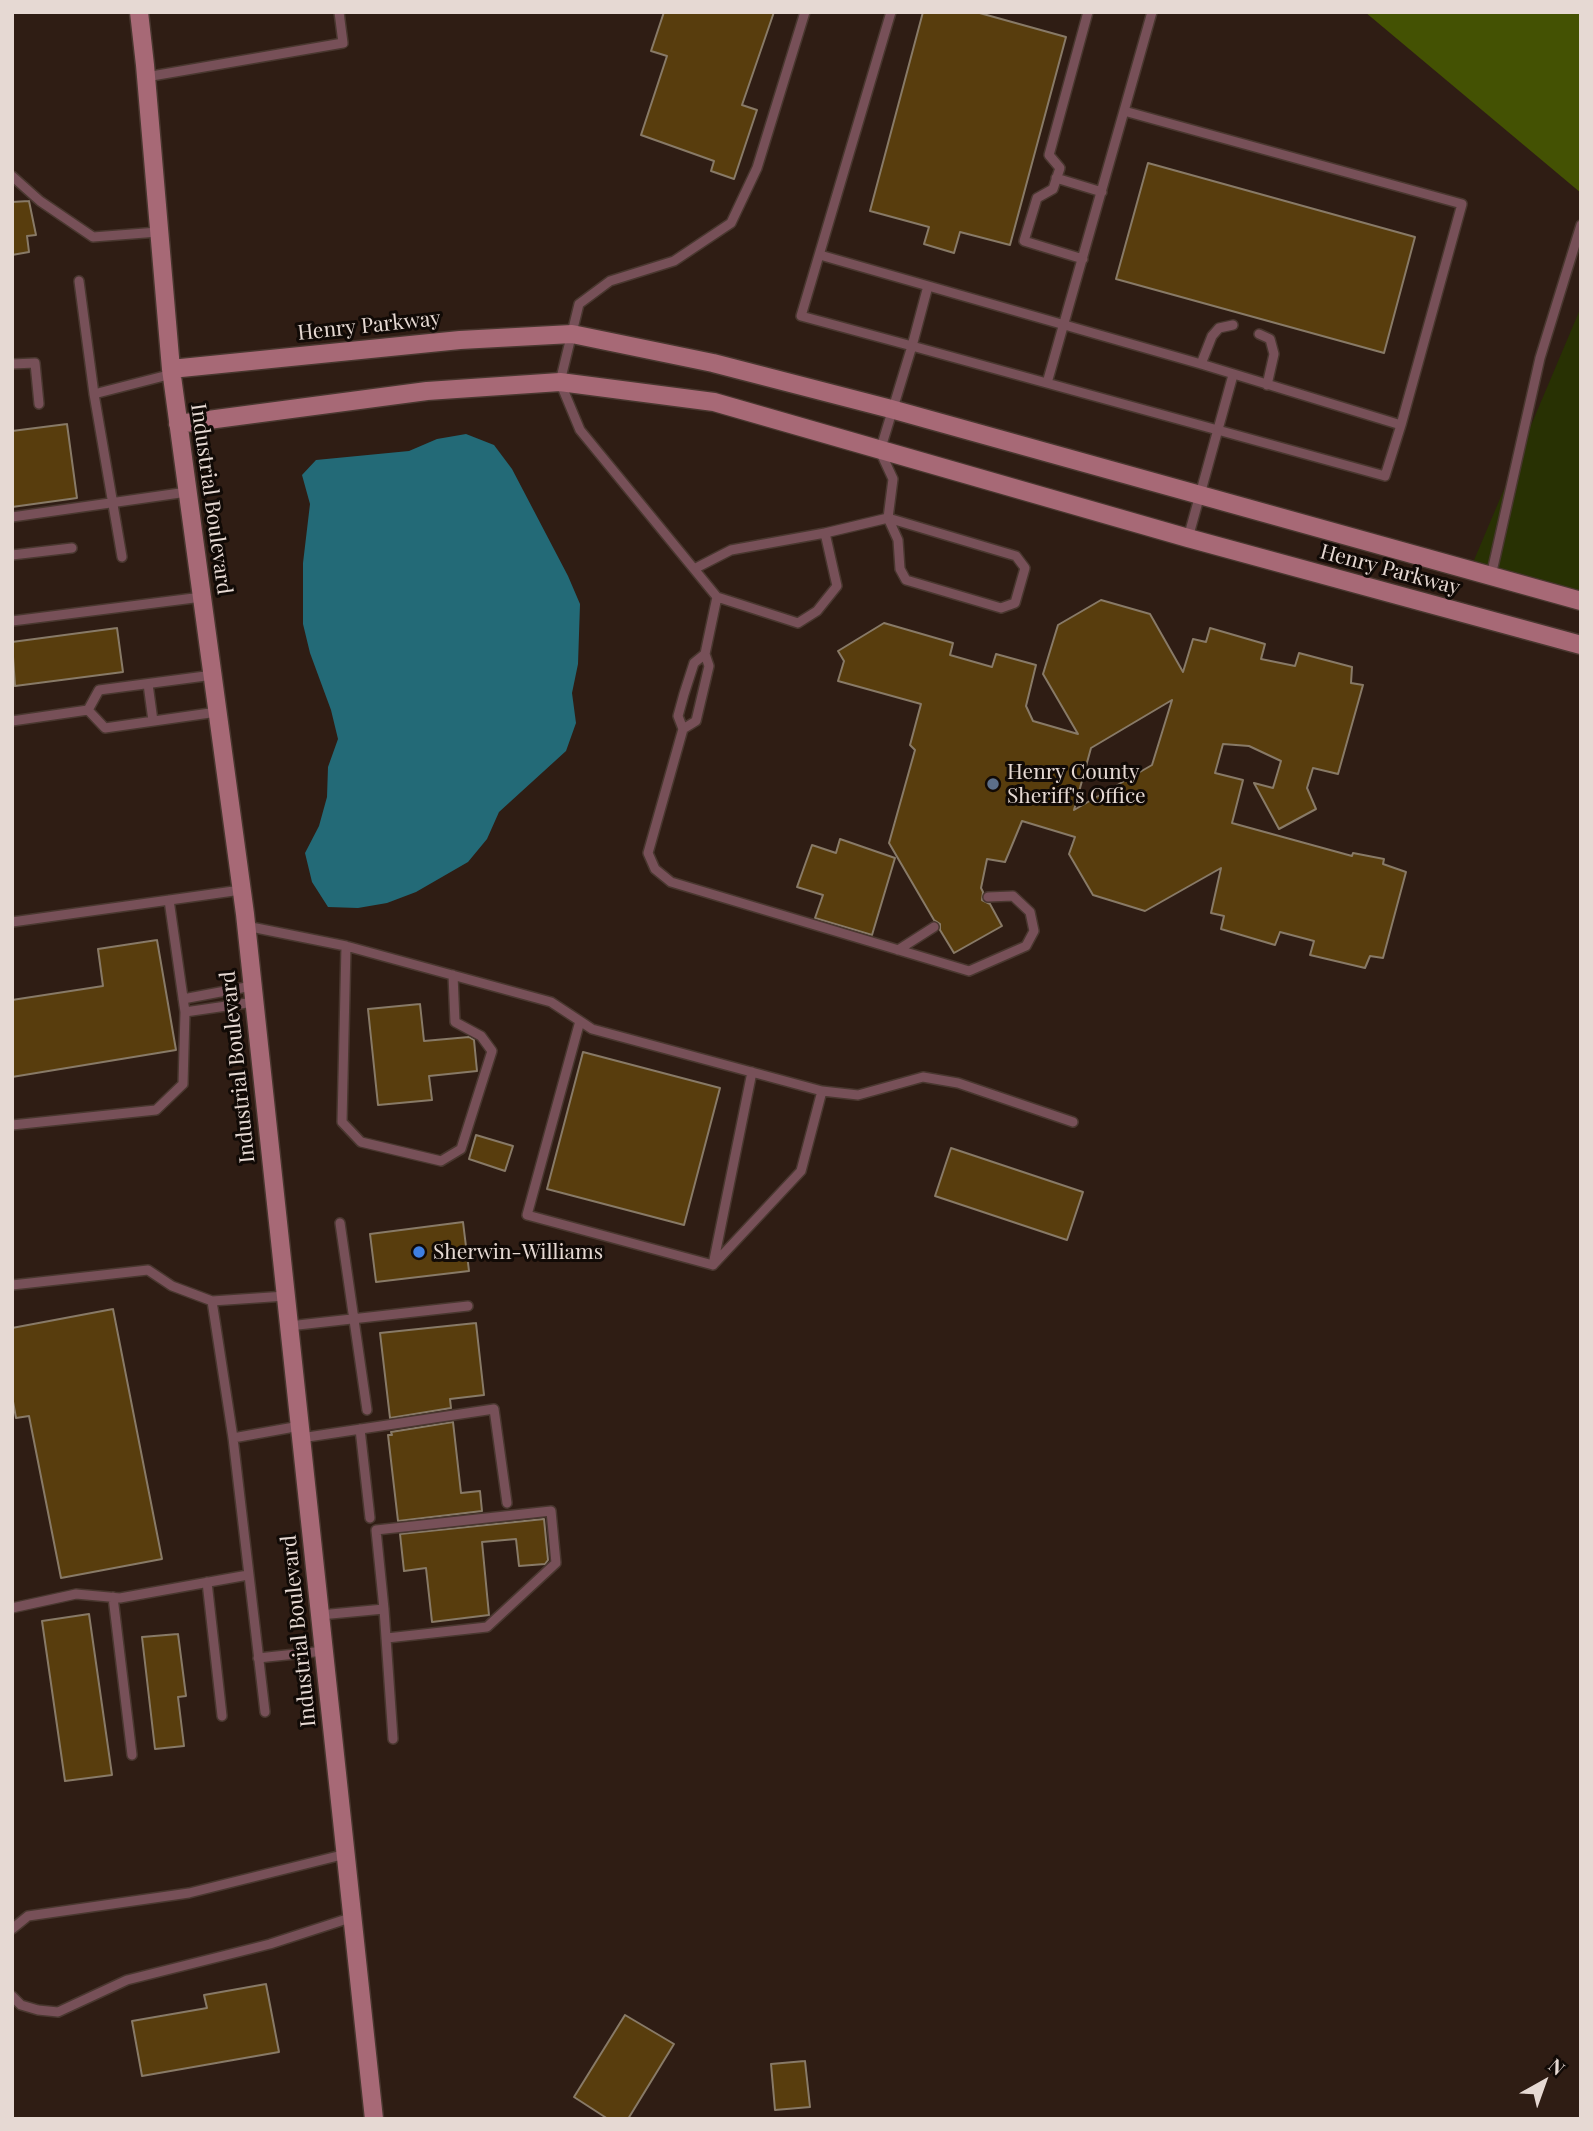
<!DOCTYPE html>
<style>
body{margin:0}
#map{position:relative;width:1593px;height:2131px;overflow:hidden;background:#2f1d14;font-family:"Playfair Display",serif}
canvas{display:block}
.frame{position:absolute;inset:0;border:14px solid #e6d9d3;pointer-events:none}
.north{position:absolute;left:1509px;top:2047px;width:70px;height:70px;-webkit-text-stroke:5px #110a06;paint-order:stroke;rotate:40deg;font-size:19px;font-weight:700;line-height:28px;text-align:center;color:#e6d9d3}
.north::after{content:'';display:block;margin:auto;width:24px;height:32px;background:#e6d9d3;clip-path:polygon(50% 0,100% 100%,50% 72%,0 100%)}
</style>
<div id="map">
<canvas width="1593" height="2131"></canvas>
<div class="frame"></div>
<div class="north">N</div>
</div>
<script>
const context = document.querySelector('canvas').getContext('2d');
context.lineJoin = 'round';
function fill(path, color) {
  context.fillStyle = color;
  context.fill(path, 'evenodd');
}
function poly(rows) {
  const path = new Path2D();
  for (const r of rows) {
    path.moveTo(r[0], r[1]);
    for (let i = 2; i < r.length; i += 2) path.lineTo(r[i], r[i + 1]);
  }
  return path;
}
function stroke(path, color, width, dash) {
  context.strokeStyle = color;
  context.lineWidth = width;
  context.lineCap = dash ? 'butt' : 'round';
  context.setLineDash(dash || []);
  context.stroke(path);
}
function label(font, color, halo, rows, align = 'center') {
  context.font = font + ' "Playfair Display",serif';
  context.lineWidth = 6;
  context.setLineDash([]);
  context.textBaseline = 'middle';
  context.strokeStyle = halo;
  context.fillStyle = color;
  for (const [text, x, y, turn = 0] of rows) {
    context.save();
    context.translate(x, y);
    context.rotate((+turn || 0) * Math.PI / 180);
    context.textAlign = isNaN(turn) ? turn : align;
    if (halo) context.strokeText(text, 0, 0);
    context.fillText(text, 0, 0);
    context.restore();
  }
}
fill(poly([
 [1581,307,1581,605,1469,572]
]), '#283103');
fill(poly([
 [1365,12,1581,12,1581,193]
]), '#445203');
fill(poly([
 [466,434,494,445,512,469,568,576,580,604,578,664,572,693,576,723,566,751,499,812,487,839,468,862,416,892,387,903,358,908,328,907,312,882,305,853,319,826,327,797,328,767,338,739,331,710,310,653,303,624,303,563,310,504,302,475,316,460,409,451,437,439]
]), '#236a77');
const building = poly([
 [664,12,774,12,742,105,757,110,734,179,711,171,714,161,641,135,667,56,651,51,664,12],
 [923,12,976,12,1066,37,1010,245,960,232,954,253,924,244,929,227,870,211,923,12],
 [1148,163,1415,237,1384,353,1116,279,1148,163],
 [29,201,36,235,27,236,29,252,12,255,12,202,29,201],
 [67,424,77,498,12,507,12,431,67,424],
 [1101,600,1150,614,1183,672,1193,639,1206,642,1210,628,1265,644,1261,659,1295,666,1299,653,1352,667,1351,683,1363,685,1338,774,1313,768,1307,788,1316,809,1279,829,1254,783,1273,788,1281,761,1249,746,1223,744,1215,773,1243,780,1232,823,1352,856,1353,853,1384,859,1383,864,1406,872,1383,958,1370,956,1365,968,1310,955,1314,941,1280,932,1275,945,1221,929,1224,916,1211,913,1221,868,1145,911,1093,895,1069,854,1075,837,1022,821,1005,862,987,859,981,888,983,892,982,900,990,904,1002,926,954,953,940,930,940,924,934,920,889,843,915,750,910,745,921,704,838,681,844,661,838,651,884,623,953,643,950,655,992,667,996,654,1036,665,1026,706,1033,721,1078,734,1043,674,1058,625,1101,600],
 [1172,700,1152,765,1074,810,1091,748,1172,700],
 [117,628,123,672,15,686,12,642,117,628],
 [840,839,895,858,872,935,815,918,823,895,797,887,812,845,836,853,840,839],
 [157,940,176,1050,12,1077,12,1000,103,986,98,949,157,940],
 [420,1004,424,1041,469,1037,474,1040,477,1071,429,1076,432,1100,378,1105,368,1009,420,1004],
 [583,1052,720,1088,684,1225,547,1189,583,1052],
 [476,1135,513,1146,505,1171,469,1159,476,1135],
 [951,1148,1083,1192,1067,1240,935,1196,951,1148],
 [463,1222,469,1271,376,1282,370,1234,463,1222],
 [113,1309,162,1559,61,1578,29,1416,16,1418,12,1396,12,1328,113,1309],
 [476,1323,484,1395,450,1399,451,1408,390,1418,380,1333,476,1323],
 [453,1422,461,1493,480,1491,482,1511,398,1521,388,1435,392,1435,391,1432,453,1422],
 [544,1519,548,1560,545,1564,519,1566,516,1539,482,1542,489,1615,432,1622,426,1568,404,1571,400,1534,544,1519],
 [89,1614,112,1775,65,1781,42,1621,89,1614],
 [178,1634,186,1696,178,1697,184,1746,155,1749,142,1637,178,1634],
 [266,1984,279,2052,142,2076,132,2021,207,2008,204,1995,266,1984],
 [625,2015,674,2044,628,2119,608,2119,574,2097,625,2015],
 [805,2061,810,2107,775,2110,771,2064,805,2061]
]);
fill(building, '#583d0d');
stroke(building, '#887a67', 2);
const lane = poly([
 [805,12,757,168,731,223,674,261,610,281,579,304,560,382,580,430,717,597,798,623,817,611,837,586,825,533,888,518,893,479,880,451,912,346,801,316,891,12],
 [146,77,343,43,339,12],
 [1124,111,1152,12],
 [12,176,40,201,93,237,158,232],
 [1056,178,1102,192],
 [820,255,1201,364,1401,425,1385,476,912,346,928,286],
 [1083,259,1024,241,1037,198,1053,189,1060,168,1049,155,1088,12],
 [79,281,94,394,122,557],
 [1259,334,1270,339,1274,354,1267,385],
 [12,364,35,363,39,404],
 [1201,364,1212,336,1219,328,1233,325],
 [1047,383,1124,111,1462,204,1401,425],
 [94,394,172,374],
 [12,517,187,492],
 [888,518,1016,556,1025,568,1015,603,1001,608,906,580,900,569,898,540,888,518],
 [1188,538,1233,375],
 [12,555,72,548],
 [694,569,731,550,825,533],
 [1491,576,1540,358,1581,225],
 [12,621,202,597],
 [705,654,694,663,684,694,678,716,683,729,696,721,709,666,705,654,717,597],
 [148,684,153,721],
 [88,710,99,690,213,675],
 [12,721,88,710,105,728,217,712],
 [683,729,648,853,655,869,671,882,969,971,1026,946,1034,931,1030,912,1013,896,988,897],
 [12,922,241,890],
 [246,926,346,946,551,1002,580,1021,592,1029,822,1091,801,1171,713,1265,527,1215,580,1021],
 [346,946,342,1122,361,1142,441,1161,461,1149,492,1051,481,1036,455,1022,453,975],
 [898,950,934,927],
 [183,999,252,986],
 [185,1012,254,1002],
 [822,1091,858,1095,923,1077,958,1083,1073,1122],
 [12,1125,156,1110,183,1084,185,1012,169,900],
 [340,1223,367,1410],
 [713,1265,752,1072],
 [12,1285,148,1270,172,1286,212,1301,233,1438,265,1712],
 [212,1301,286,1296],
 [289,1326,468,1306],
 [360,1429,370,1518],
 [233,1438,300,1426],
 [301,1438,494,1409,507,1503],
 [207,1582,222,1716],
 [113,1597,132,1755],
 [12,1608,76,1594,120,1598,248,1575],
 [384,1609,376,1530,551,1511,556,1563,487,1627,387,1638],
 [320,1615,384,1609,393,1739],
 [258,1658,324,1651],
 [12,1929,28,1916,189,1893,346,1854],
 [12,1996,21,2005,38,2010,58,2012,127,1980,270,1944,353,1917]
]);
const secondary = poly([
 [139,12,145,65,171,369,245,914,374,2119],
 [171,369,460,340,572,334,713,363,891,409,1581,601],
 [178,424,427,391,560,382,714,402,1188,538,1581,645]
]);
stroke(lane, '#49372f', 12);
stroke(secondary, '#49372f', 21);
stroke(lane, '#775058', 9);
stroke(secondary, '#a76976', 18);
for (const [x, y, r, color] of [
 [993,784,7,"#5c6f8a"],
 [419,1252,7,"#3f7fe0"]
]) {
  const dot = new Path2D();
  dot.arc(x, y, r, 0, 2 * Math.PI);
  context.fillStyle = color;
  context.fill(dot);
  stroke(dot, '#110a06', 2.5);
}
label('21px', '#e6d9d3', '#110a06', [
 ["Henry Parkway",369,326,-6],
 ["Industrial Boulevard",211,499,82],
 ["Henry Parkway",1390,570,15],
 ["Industrial Boulevard",238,1067,-96],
 ["Industrial Boulevard",299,1631,-96]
]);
label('21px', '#e6d9d3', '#110a06', [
 ["Henry County",1007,772],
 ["Sheriff's Office",1007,796],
 ["Sherwin-Williams",433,1252]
], 'left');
</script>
